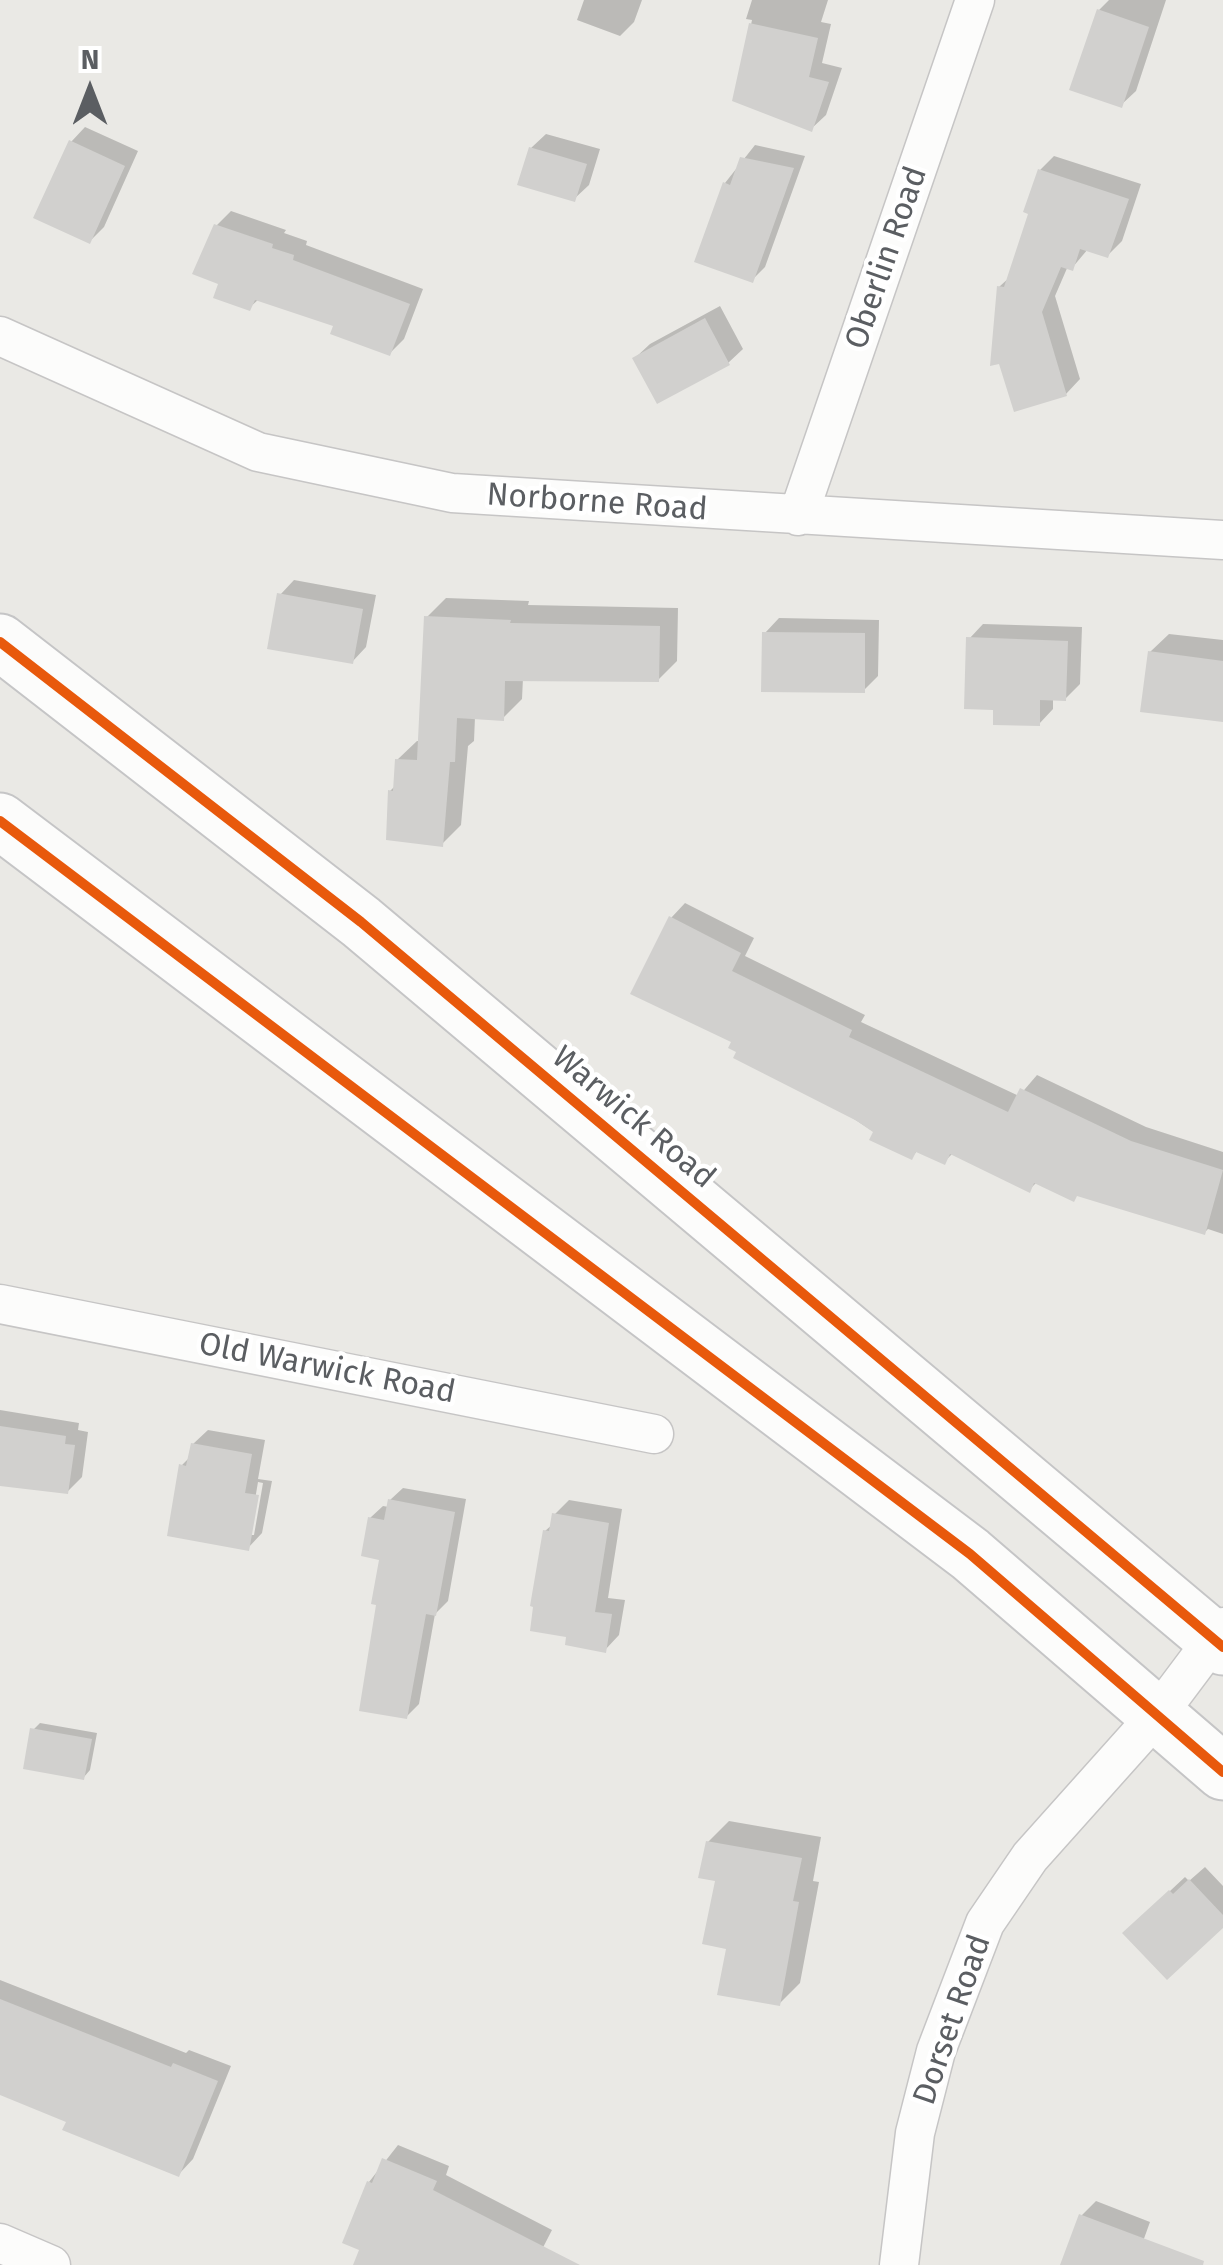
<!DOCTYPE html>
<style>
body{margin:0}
#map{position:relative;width:1223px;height:2265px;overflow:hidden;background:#eae9e5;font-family:"Fira Sans",sans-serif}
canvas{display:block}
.north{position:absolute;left:40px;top:40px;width:100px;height:100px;-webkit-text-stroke:8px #fff;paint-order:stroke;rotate:0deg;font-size:28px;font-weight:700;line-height:40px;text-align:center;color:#5b5e62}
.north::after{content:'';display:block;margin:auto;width:35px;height:45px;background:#5b5e62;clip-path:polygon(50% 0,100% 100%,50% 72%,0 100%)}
</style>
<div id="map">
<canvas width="1223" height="2265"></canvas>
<div class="north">N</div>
</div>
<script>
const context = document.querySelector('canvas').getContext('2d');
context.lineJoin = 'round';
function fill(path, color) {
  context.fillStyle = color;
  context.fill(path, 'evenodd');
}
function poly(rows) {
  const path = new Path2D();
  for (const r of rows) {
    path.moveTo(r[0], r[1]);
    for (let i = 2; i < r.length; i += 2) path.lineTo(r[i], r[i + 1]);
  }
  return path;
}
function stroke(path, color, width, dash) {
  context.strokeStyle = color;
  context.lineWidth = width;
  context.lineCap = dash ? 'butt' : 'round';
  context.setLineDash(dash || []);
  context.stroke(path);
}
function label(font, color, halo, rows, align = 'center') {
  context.font = font + ' "Fira Sans",sans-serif';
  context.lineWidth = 9;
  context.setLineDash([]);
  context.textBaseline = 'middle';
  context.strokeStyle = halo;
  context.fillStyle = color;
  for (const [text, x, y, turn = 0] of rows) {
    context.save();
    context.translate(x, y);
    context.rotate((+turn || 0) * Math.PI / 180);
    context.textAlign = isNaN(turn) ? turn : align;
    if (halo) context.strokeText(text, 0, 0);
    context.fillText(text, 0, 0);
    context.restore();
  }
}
fill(poly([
 [584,0,642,0,634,22,620,36,577,20],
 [752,0,828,0,821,22,831,24,822,63,842,68,826,115,811,129,735,99,752,20,746,19],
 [1109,0,1166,0,1136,91,1121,105,1099,10],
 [85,127,138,151,104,227,90,241,71,142],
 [546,134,600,149,589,185,574,199,531,148],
 [755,145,805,156,765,267,752,280,725,183],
 [1054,156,1141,184,1122,241,1108,255,1088,249,1072,268,1068,266,1055,296,1080,379,1066,394,999,287,1011,276,1032,212,1040,170],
 [231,211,286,230,284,233,307,241,306,245,423,289,404,339,390,353,336,324,259,299,249,308,221,282,216,226],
 [720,306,743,349,728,363,635,358,650,344],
 [294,580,376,595,366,647,352,662,280,595],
 [446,598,529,601,528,605,678,608,677,661,658,680,523,678,522,699,503,718,475,717,474,741,468,746,461,825,442,844,390,791,396,785,397,760,417,741,420,741,427,617],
 [779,618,879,620,878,676,864,690,765,633],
 [983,624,1082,627,1080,684,1065,699,1053,698,1053,709,1039,724,995,708,969,639],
 [1169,634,1223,640,1223,719,1150,652],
 [685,903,754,938,745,956,865,1015,861,1022,1019,1096,1037,1075,1146,1127,1223,1152,1223,1234,1208,1229,1205,1232,1037,1182,1029,1190,953,1153,944,1162,918,1150,912,1157,735,1041,671,918],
 [0,1410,79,1423,78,1430,88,1432,82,1477,67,1492,0,1484],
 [208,1430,265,1440,258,1479,272,1481,262,1533,248,1548,182,1465,191,1456,193,1444],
 [258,1482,263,1483,254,1535,249,1535],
 [403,1488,466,1499,448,1601,435,1614,419,1704,406,1717,382,1558,370,1518,383,1506,389,1507,390,1500],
 [569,1500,622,1509,608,1598,625,1600,619,1635,605,1650,545,1531,553,1524,555,1514],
 [40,1723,97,1733,90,1770,84,1777,33,1730],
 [729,1821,821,1837,813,1881,819,1882,800,1983,779,2004,729,1946,708,1842],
 [1205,1867,1223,1886,1223,1924,1140,1919,1185,1877,1189,1881],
 [0,1980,186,2053,189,2050,231,2066,193,2159,179,2174,69,2121,0,2093],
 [398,2145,449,2166,446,2175,552,2230,534,2265,397,2265,369,2182],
 [1096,2201,1150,2222,1137,2258,1153,2265,1063,2265,1081,2216]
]), '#0003');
fill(poly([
 [1097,9,1149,27,1122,108,1069,90],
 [749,23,818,38,809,77,829,82,812,132,732,101],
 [69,140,125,166,90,244,33,218],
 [529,147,587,164,575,202,517,185],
 [740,157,794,168,753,283,694,262,723,182,730,185],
 [1038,169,1129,199,1108,258,1080,249,1073,271,1061,267,1042,312,1067,396,1014,412,999,364,990,366,997,286,1004,287,1028,214,1023,212],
 [214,224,273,244,272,248,294,255,293,260,410,304,390,356,330,334,333,326,255,300,250,311,213,298,218,284,192,274],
 [705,318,730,365,657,404,632,358],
 [277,593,363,609,353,664,267,649],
 [424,616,511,620,510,623,660,626,659,682,505,681,504,721,457,718,455,762,450,762,443,847,386,840,388,790,393,791,395,759,417,760],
 [762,632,865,633,865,693,761,692],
 [966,637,1068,641,1066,701,1040,700,1040,726,993,725,993,710,964,709],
 [1148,651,1223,661,1223,722,1140,712],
 [669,916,741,953,732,971,852,1030,849,1037,1008,1112,1020,1088,1131,1141,1223,1170,1205,1235,1077,1196,1074,1202,1034,1183,1030,1193,950,1154,945,1165,916,1152,912,1160,869,1140,873,1132,857,1121,733,1058,736,1052,728,1048,731,1042,630,994],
 [0,1426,66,1436,65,1444,75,1445,68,1494,0,1486],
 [191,1443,252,1454,245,1493,259,1495,249,1551,167,1536,179,1464,186,1466],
 [388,1499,455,1512,436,1616,426,1614,407,1719,359,1711,376,1605,371,1604,379,1560,361,1556,368,1517,384,1520],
 [552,1513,609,1523,595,1612,612,1614,606,1653,565,1645,566,1637,530,1631,533,1607,530,1606,543,1530,549,1531],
 [30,1728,92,1739,84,1780,23,1769],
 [706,1841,802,1858,793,1901,799,1902,780,2006,717,1995,726,1949,702,1944,715,1881,698,1878],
 [1189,1879,1223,1915,1223,1928,1167,1980,1122,1933,1169,1890,1173,1894],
 [0,1999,171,2067,173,2063,218,2081,179,2177,62,2130,66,2122,0,2095],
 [382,2158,437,2181,433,2190,580,2265,353,2265,359,2250,342,2243,367,2181,372,2183],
 [1079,2214,1204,2261,1203,2265,1060,2265]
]), '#d1d0ce');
const street = poly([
 [0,336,258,452,452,493,1223,540],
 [798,516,975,0],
 [0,1304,654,1434],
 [0,2243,51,2265],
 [899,2265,915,2133,936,2051,985,1923,1030,1857,1157,1715,1223,1627]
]);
const secondary = poly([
 [0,642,361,922,1223,1647],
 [0,821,970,1554,1223,1772]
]);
stroke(street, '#c6c5c5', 41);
stroke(secondary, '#c5c5c6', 59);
stroke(street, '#fcfcfb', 38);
stroke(secondary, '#fcfcfb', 55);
stroke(poly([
 [0,642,361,922,1223,1647],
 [0,821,970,1554,1223,1772]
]), '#e8590c', 10);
label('32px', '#5b5e62', '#fff', [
 ["Oberlin Road",887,258,-71],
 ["Norborne Road",597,503,4],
 ["Warwick Road",633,1118,40],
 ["Old Warwick Road",327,1369,11],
 ["Dorset Road",953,2020,-71]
]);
</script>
